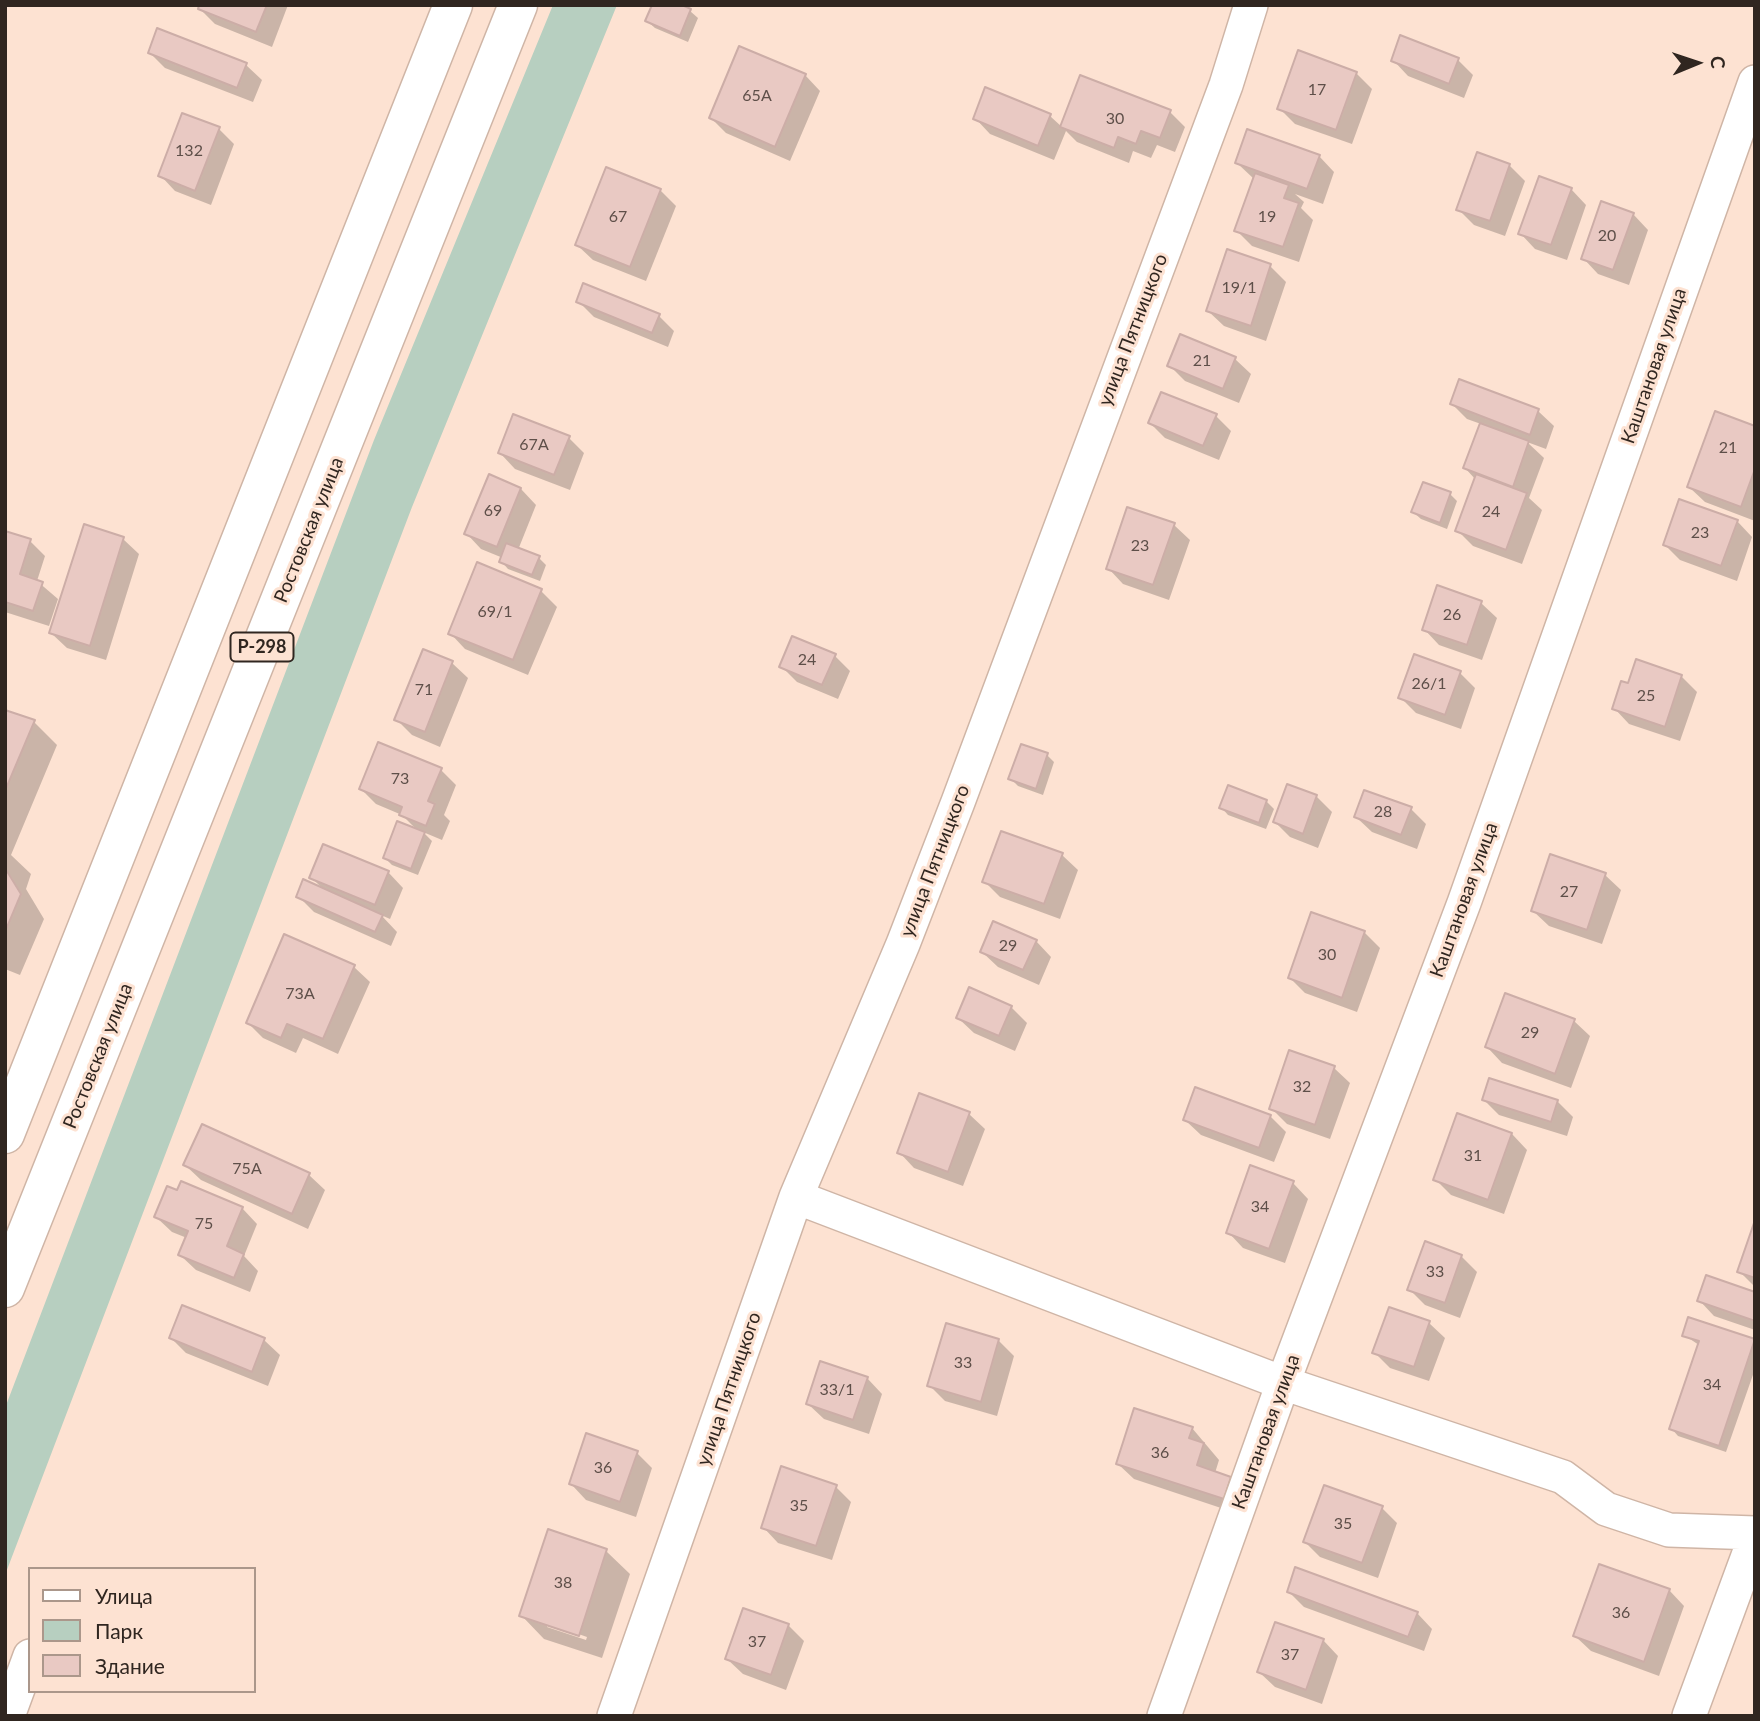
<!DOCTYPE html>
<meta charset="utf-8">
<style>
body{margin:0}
#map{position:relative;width:1760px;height:1721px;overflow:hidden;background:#fde2d2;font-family:Lato,sans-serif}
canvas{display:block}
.frame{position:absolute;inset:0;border:7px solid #302620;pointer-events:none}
.legend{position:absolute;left:28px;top:1567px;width:228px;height:126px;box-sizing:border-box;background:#fde2d2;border:2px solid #ab978b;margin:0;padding:9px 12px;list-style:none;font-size:21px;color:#302620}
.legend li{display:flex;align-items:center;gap:14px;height:35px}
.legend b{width:35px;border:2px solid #ab978b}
.north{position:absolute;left:1662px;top:28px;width:70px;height:70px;-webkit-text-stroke:5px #fde2d2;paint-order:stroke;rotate:88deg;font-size:19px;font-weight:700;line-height:28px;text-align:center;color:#302620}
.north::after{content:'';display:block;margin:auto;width:24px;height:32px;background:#302620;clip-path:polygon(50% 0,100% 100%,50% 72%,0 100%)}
</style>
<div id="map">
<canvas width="1760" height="1721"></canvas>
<div class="frame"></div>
<ul class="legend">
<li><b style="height:9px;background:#fff"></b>Улица</li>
<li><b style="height:19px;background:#b7cfc0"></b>Парк</li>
<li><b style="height:19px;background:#e9c9c3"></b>Здание</li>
</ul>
<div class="north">С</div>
</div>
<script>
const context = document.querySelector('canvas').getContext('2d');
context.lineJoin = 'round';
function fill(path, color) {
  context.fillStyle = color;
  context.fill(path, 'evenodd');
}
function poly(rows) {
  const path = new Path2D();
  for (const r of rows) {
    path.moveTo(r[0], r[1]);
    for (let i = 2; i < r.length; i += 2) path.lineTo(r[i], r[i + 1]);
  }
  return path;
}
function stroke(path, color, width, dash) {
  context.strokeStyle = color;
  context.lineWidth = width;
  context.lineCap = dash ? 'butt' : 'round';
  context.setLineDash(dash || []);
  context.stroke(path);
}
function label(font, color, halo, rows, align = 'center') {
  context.font = font + ' Lato,sans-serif';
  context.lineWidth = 6;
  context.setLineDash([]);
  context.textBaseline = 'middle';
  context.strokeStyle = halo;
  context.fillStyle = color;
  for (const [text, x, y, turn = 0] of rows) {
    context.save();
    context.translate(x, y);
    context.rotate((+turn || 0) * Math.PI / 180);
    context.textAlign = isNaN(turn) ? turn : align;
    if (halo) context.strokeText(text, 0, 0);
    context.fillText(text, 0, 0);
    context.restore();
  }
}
fill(poly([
 [553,5,617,5,412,507,5,1575,5,1408,374,440]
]), '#b7cfc0');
fill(poly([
 [201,5,288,5,272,47,215,24,200,9],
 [690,11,698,18,688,42,655,28,647,21],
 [150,53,246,65,262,80,253,102,165,68],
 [1393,60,1458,60,1473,75,1464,98,1408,76],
 [1356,73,1372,89,1352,144,1295,124,1279,108],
 [805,75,820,91,790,161,726,133,711,118],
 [986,89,1050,116,1062,127,1170,112,1185,127,1175,152,1157,145,1151,158,1133,151,1129,163,1077,142,1066,131,1054,160,990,134,975,118],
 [219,129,234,144,211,205,175,191,160,175],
 [1319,156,1334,172,1323,204,1295,194,1304,202,1301,208,1313,220,1299,262,1252,246,1236,230,1254,179,1237,163],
 [1509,165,1525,181,1505,236,1474,225,1458,209],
 [1571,189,1586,205,1567,260,1535,249,1520,233],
 [660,190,676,206,646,281,593,260,577,245],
 [1633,214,1648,230,1629,285,1598,274,1583,258],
 [1228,252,1270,266,1286,282,1266,341,1224,326,1208,311],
 [578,301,659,316,674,331,668,347,594,317],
 [1235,359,1251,374,1239,403,1185,381,1169,365],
 [1460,381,1538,411,1554,426,1546,449,1527,442,1544,458,1529,498,1542,510,1522,564,1473,546,1457,530,1476,480,1465,468,1481,424,1467,419,1452,404],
 [1216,416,1231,431,1219,460,1165,438,1150,423],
 [1755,428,1755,521,1705,502,1689,487],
 [569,438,584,453,570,490,515,469,500,453],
 [490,476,521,489,536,505,518,550,539,558,546,565,540,581,508,569,501,561,503,558,481,549,466,533],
 [1450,494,1457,501,1447,529,1421,519,1413,512],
 [1737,521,1752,537,1737,581,1680,560,1665,545],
 [1174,525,1190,540,1169,600,1123,584,1108,568],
 [5,533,30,541,45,556,37,581,58,599,49,626,5,612],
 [123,539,139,554,106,660,67,648,51,633],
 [541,591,557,607,528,675,465,649,450,633],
 [1481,603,1497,618,1482,660,1439,645,1424,629],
 [835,656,850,671,838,699,797,682,781,666],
 [452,663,468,678,440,747,412,735,396,719],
 [1460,673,1475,688,1461,729,1416,713,1400,697],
 [1681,676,1697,692,1680,741,1629,724,1614,708,1629,685],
 [5,712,34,722,57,745,11,855,31,874,26,889,44,919,20,975,5,969],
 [1047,755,1054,762,1043,795,1018,786,1010,778],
 [441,770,456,785,444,815,450,821,442,840,423,832,432,841,418,875,392,865,385,858,418,831,402,815,376,804,361,789],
 [1316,796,1332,812,1318,848,1290,837,1275,822],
 [1266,801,1274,809,1266,829,1228,815,1221,807],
 [1411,809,1426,824,1417,849,1372,832,1356,817],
 [1062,855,1078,870,1060,919,1000,897,984,881],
 [388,872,403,888,390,919,381,915,397,932,391,946,314,912,298,896,323,889,311,877],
 [1605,875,1621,890,1602,944,1549,926,1533,911],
 [1364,932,1380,948,1357,1012,1305,993,1290,978],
 [1036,941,1051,957,1039,985,998,967,982,952],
 [354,967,370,982,338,1054,303,1038,296,1053,263,1038,248,1023],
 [1506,995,1574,1021,1590,1036,1571,1088,1502,1063,1487,1047],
 [1011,1007,1027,1023,1015,1051,974,1033,958,1018],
 [1334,1068,1350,1083,1330,1139,1287,1124,1271,1108],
 [1484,1100,1557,1101,1573,1117,1567,1136,1499,1115],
 [969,1114,985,1129,963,1186,914,1168,899,1152],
 [1270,1116,1286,1132,1274,1162,1201,1135,1185,1120],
 [1512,1134,1527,1150,1504,1214,1451,1195,1435,1179],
 [185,1165,309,1175,325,1190,308,1229,201,1180],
 [1293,1183,1308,1199,1285,1263,1243,1248,1228,1232],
 [242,1208,257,1224,244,1256,258,1271,250,1292,196,1270,180,1255,187,1238,172,1232,156,1217],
 [1755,1225,1755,1287,1739,1271],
 [1461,1256,1477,1272,1460,1318,1425,1305,1409,1289],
 [1755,1293,1755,1330,1714,1316,1699,1300],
 [1689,1319,1755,1341,1755,1369,1726,1452,1678,1436,1671,1428,1699,1345,1684,1335],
 [1429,1323,1445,1338,1429,1381,1390,1368,1374,1352],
 [947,1326,999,1341,1014,1356,997,1416,945,1401,929,1385],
 [171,1338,264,1340,280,1355,268,1386,186,1353],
 [867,1378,882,1394,869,1434,824,1419,808,1404],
 [1192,1428,1219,1460,1215,1473,1230,1478,1246,1494,1239,1514,1134,1479,1118,1464],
 [637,1453,652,1468,636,1517,586,1500,571,1484],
 [836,1487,851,1502,832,1560,778,1543,763,1527],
 [1382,1508,1397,1523,1378,1578,1320,1557,1305,1542],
 [606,1551,630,1574,602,1658,544,1639,521,1615],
 [547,1623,587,1637,586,1640,547,1627],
 [1669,1590,1684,1606,1659,1676,1591,1651,1575,1636],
 [1289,1592,1417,1613,1432,1629,1424,1651,1304,1607],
 [788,1625,804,1641,786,1690,743,1674,727,1659],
 [1323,1640,1338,1656,1322,1704,1275,1687,1259,1672]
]), '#0003');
const building = poly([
 [199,5,267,5,256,32,198,9,199,5],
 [652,5,682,5,691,9,680,36,645,21,652,5],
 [157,28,247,63,237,88,148,53,157,28],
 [1400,35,1459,58,1449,84,1391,61,1400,35],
 [739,46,806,74,775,147,709,118,739,46],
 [1298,50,1357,72,1336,130,1277,109,1298,50],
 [1080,75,1171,110,1160,138,1141,131,1136,144,1118,137,1114,148,1060,127,1080,75],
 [985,87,1051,114,1038,146,973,119,985,87],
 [182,113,220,127,195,191,158,176,182,113],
 [1247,129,1320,155,1307,189,1235,163,1247,129],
 [1477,152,1510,164,1490,221,1456,210,1477,152],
 [606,167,661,189,630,267,575,245,606,167],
 [1255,173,1289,185,1284,198,1299,203,1283,247,1234,231,1255,173],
 [1539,176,1572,188,1551,245,1518,234,1539,176],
 [1601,201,1634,213,1613,270,1581,259,1601,201],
 [1227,249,1271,264,1251,326,1206,311,1227,249],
 [583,283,660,314,652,333,576,302,583,283],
 [1180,334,1236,357,1223,389,1167,366,1180,334],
 [1459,379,1539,409,1530,435,1450,404,1459,379],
 [1161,392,1217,414,1203,446,1148,423,1161,392],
 [1715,411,1755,426,1755,469,1741,507,1687,487,1715,411],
 [513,414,570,436,554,475,498,453,513,414],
 [1480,423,1529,441,1513,487,1463,468,1480,423],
 [489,474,521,488,497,547,464,534,489,474],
 [1476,474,1527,493,1506,550,1455,531,1476,474],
 [1423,482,1451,492,1440,523,1411,512,1423,482],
 [1679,499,1738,520,1721,566,1663,545,1679,499],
 [1127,507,1175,523,1153,585,1106,569,1127,507],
 [84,524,124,537,90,646,49,633,84,524],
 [5,531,31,539,20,574,43,582,33,611,5,602,5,531],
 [506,543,540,556,532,575,499,562,506,543],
 [477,562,542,589,513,660,448,634,477,562],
 [1437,585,1482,601,1467,645,1422,630,1437,585],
 [792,636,836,654,822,685,779,667,792,636],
 [423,649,453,661,425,732,394,720,423,649],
 [1414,654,1461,671,1445,715,1398,698,1414,654],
 [1636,659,1682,675,1665,727,1612,709,1621,681,1628,683,1636,659],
 [5,710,35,720,5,791,5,710],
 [378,742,442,768,428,801,435,804,426,826,399,815,402,807,359,789,378,742],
 [1021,744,1048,753,1036,789,1008,779,1021,744],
 [1287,784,1317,795,1303,834,1273,822,1287,784],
 [1228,785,1267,800,1259,823,1219,808,1228,785],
 [1364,790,1412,807,1401,835,1354,817,1364,790],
 [397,821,425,832,411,869,383,858,397,821],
 [1001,831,1063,853,1044,904,982,882,1001,831],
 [323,844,389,871,375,905,309,878,323,844],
 [1550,854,1606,873,1587,930,1531,911,1550,854],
 [5,868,21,894,5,932,5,868],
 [303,879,383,915,375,932,296,897,303,879],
 [1311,912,1365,931,1342,998,1288,978,1311,912],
 [993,921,1037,940,1023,970,980,952,993,921],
 [284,934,355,965,323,1039,287,1024,281,1038,246,1023,284,934],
 [969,987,1012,1006,999,1036,956,1018,969,987],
 [1505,993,1575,1019,1555,1074,1485,1047,1505,993],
 [1289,1050,1335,1066,1315,1125,1269,1109,1289,1050],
 [1489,1078,1558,1100,1551,1122,1482,1100,1489,1078],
 [1195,1087,1271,1115,1259,1148,1183,1120,1195,1087],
 [919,1093,970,1112,948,1172,897,1153,919,1093],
 [1457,1113,1512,1133,1488,1200,1433,1180,1457,1113],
 [202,1124,310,1173,292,1214,183,1165,202,1124],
 [1250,1165,1294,1181,1269,1249,1226,1233,1250,1165],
 [181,1181,243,1207,227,1246,244,1254,234,1278,178,1255,188,1231,154,1217,167,1186,177,1190,181,1181],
 [1755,1220,1755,1278,1737,1272,1755,1220],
 [1425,1241,1462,1255,1445,1303,1407,1290,1425,1241],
 [1706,1275,1755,1292,1755,1321,1697,1301,1706,1275],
 [182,1305,265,1338,252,1372,169,1338,182,1305],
 [1389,1307,1430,1321,1414,1367,1372,1353,1389,1307],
 [1688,1317,1755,1339,1719,1446,1669,1429,1699,1341,1682,1336,1688,1317],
 [946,1323,999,1339,981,1402,927,1386,946,1323],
 [820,1361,868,1377,853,1420,806,1404,820,1361],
 [1134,1408,1193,1427,1189,1438,1204,1443,1197,1465,1231,1477,1224,1499,1116,1464,1134,1408],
 [586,1433,638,1451,620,1502,569,1484,586,1433],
 [781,1466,837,1485,816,1546,761,1528,781,1466],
 [1324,1485,1383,1506,1362,1563,1303,1542,1324,1485],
 [548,1529,607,1549,579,1636,519,1616,548,1529],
 [1599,1564,1670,1589,1644,1662,1573,1636,1599,1564],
 [1295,1567,1418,1612,1408,1637,1287,1592,1295,1567],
 [743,1608,789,1624,771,1675,725,1659,743,1608],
 [1275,1622,1324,1639,1306,1690,1257,1672,1275,1622]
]);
fill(building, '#e9c9c3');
stroke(building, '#ccada7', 2);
const minor = poly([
 [796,1197,1283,1383,1563,1477,1606,1509,1669,1530,1755,1533],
 [8,1716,30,1656],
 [614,1716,796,1197,903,944,958,802,1226,85,1251,5],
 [1164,1716,1283,1383,1464,903,1755,82],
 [1689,1716,1755,1537]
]);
const highway = poly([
 [5,1134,453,5],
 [5,1288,518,5]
]);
stroke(minor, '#cfb5a6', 36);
stroke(highway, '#cfb5a6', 41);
stroke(minor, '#fff', 33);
stroke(highway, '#fff', 38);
label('16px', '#5e4f49', null, [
 ["17",1317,90],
 ["65А",757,96],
 ["30",1115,119],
 ["132",189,151],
 ["67",618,217],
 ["19",1267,217],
 ["20",1607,236],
 ["19/1",1239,288],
 ["21",1202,361],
 ["67А",534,445],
 ["21",1728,448],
 ["69",493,511],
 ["24",1491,512],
 ["23",1700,533],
 ["23",1140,546],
 ["69/1",495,612],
 ["26",1452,615],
 ["24",807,660],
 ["26/1",1429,684],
 ["71",424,690],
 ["25",1646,696],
 ["73",400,779],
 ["28",1383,812],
 ["27",1569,892],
 ["29",1008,946],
 ["30",1327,955],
 ["73А",300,994],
 ["29",1530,1033],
 ["32",1302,1087],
 ["31",1473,1156],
 ["75А",247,1169],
 ["34",1260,1207],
 ["75",204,1224],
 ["33",1435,1272],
 ["33",963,1363],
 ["34",1712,1385],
 ["33/1",837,1390],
 ["36",1160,1453],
 ["36",603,1468],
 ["35",799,1506],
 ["35",1343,1524],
 ["38",563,1583],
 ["36",1621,1613],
 ["37",757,1642],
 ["37",1290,1655]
]);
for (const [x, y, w] of [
 [262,647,63]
]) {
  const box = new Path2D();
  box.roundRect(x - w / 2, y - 14.5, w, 29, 5);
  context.fillStyle = '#fde2d2';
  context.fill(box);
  stroke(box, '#302620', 2);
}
label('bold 18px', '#302620', null, [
 ["Р-298",262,647]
]);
label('19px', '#302620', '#fde2d2', [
 ["улица Пятницкого",1133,330,-69],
 ["Каштановая улица",1654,366,-71],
 ["Ростовская улица",309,530,-68],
 ["улица Пятницкого",935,861,-69],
 ["Каштановая улица",1464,900,-70],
 ["Ростовская улица",98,1056,-68],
 ["улица Пятницкого",729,1389,-71],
 ["Каштановая улица",1266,1432,-70]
]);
</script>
